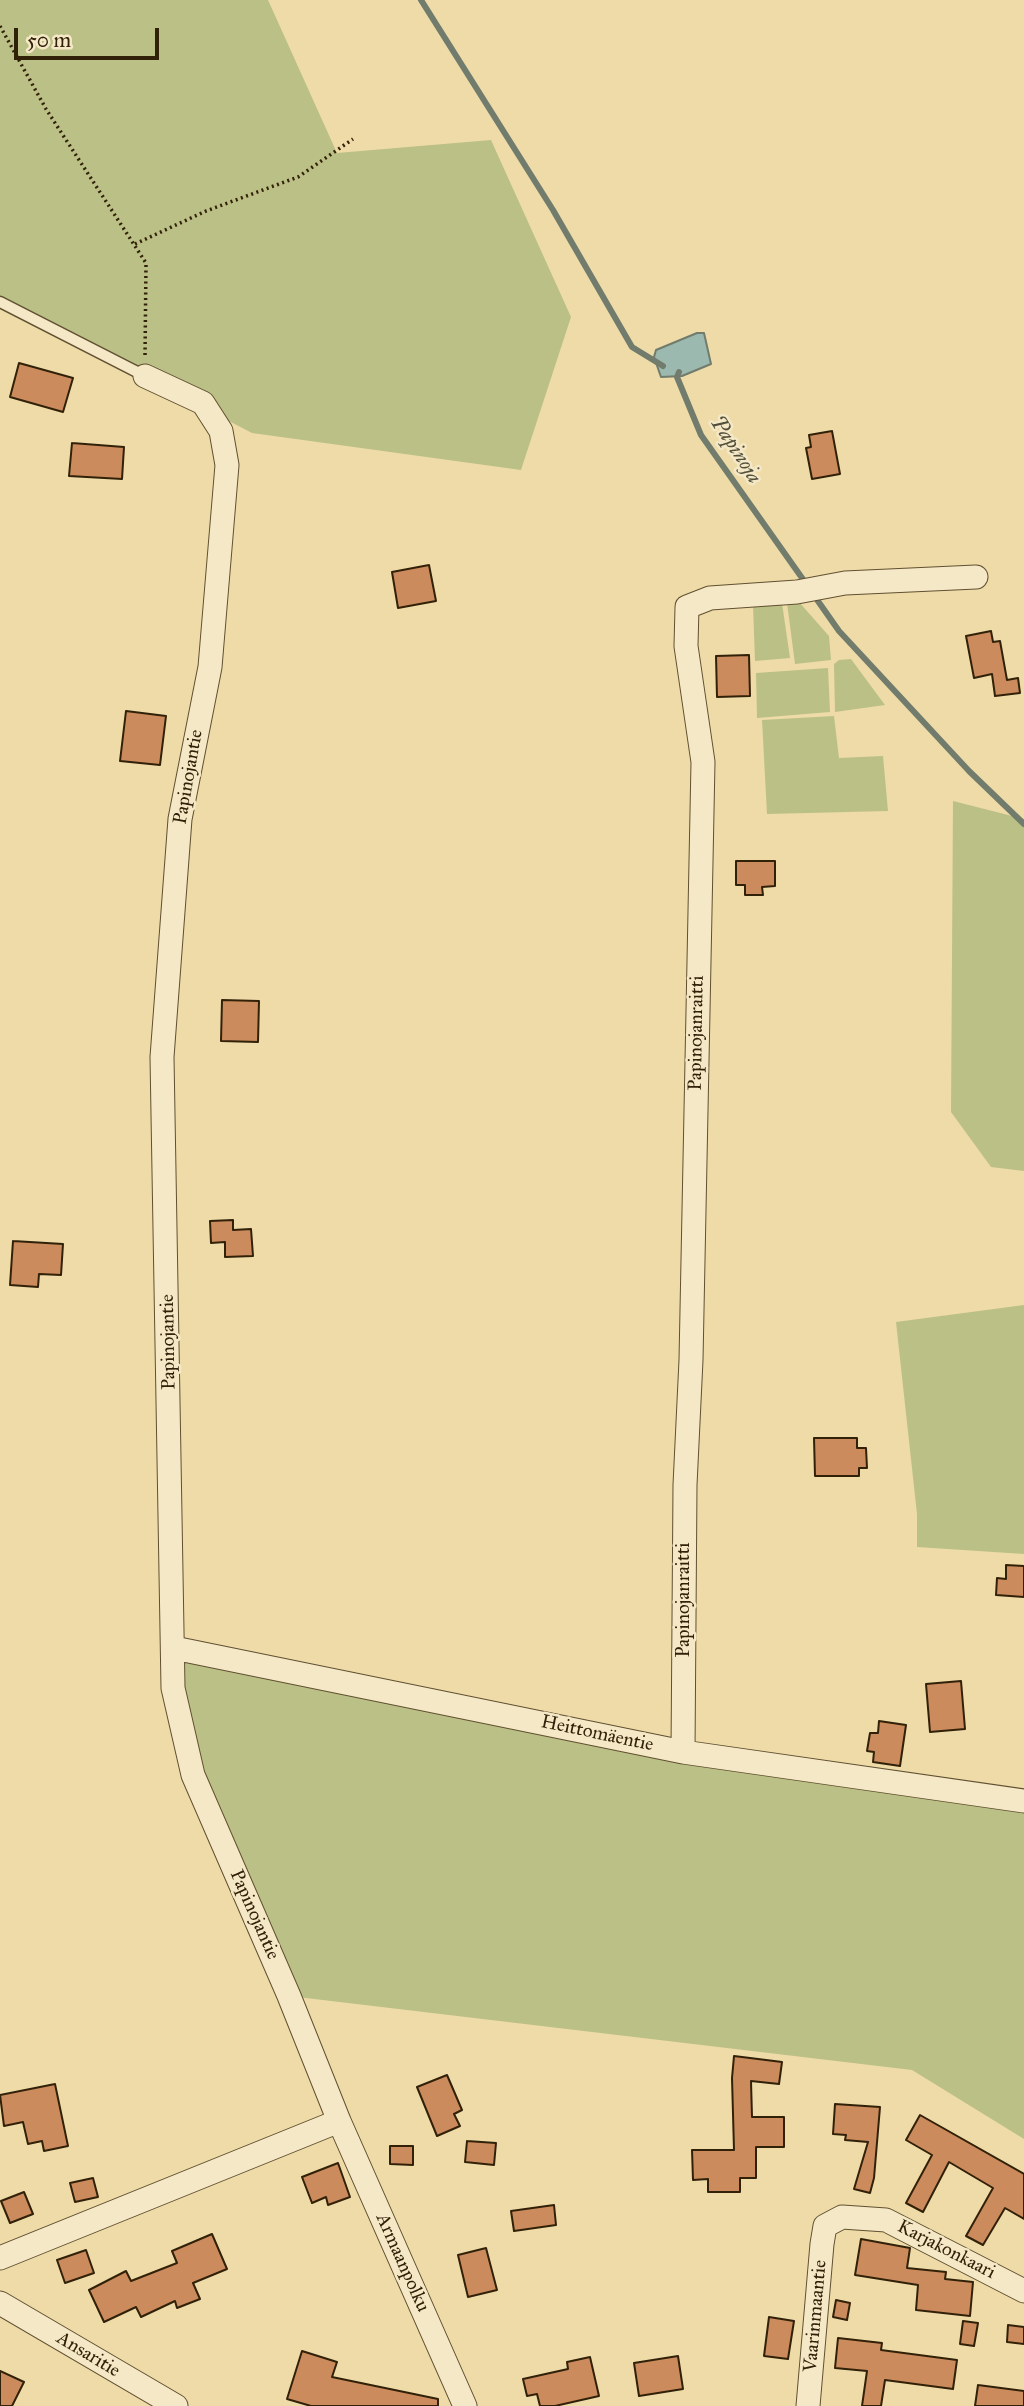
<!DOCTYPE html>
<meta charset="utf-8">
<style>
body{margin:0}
#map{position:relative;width:1024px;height:2406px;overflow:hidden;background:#eedba8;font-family:"IM FELL Great Primer",serif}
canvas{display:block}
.scale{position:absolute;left:14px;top:28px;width:145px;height:32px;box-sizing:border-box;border:4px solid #322109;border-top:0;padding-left:9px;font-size:21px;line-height:24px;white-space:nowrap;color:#322109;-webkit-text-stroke:5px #f4e8c6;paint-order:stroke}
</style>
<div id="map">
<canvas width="1024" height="2406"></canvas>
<div class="scale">50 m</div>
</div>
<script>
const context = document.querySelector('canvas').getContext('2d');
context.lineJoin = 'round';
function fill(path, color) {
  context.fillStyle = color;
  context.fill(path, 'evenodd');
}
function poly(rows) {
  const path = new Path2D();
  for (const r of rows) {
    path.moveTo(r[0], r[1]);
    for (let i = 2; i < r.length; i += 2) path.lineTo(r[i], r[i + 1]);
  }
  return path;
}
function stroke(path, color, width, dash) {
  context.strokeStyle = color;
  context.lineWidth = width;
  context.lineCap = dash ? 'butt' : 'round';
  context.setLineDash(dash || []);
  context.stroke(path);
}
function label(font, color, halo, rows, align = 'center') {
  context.font = font + ' "IM FELL Great Primer",serif';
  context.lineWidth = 5;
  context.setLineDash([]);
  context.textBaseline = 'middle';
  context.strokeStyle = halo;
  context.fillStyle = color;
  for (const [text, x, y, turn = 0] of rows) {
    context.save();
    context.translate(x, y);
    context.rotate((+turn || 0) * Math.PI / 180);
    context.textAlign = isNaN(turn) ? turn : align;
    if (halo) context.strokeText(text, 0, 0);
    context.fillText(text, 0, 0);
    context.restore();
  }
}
fill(poly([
 [0,0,268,0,337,153,491,140,571,317,521,470,252,433,0,302],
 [799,602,829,636,831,660,795,664,787,603],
 [782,603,790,658,755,661,753,605],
 [851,659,885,705,835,712,834,664,839,660],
 [828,668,830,712,757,718,756,673],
 [834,716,839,758,883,756,888,811,767,814,762,720],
 [953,801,1024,819,1024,1171,991,1167,951,1112],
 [1024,1305,1024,1554,917,1547,917,1514,896,1322],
 [174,1648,683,1752,1024,1801,1024,2139,912,2070,289,1996,193,1775]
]), '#bbc086');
const water = poly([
 [697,333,704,333,711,364,682,376,661,377,654,357,656,350,697,333]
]);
fill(water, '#9bb9af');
stroke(water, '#717c6d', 2);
stroke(poly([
 [421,0,553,210,632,347,663,366],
 [679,372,677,377,701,435,807,585],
 [813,594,839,631,969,771,1024,824]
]), '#717c6d', 6);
const building = poly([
 [19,363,73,378,63,412,10,397,19,363],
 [832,431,840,474,812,479,806,448,811,447,809,435,832,431],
 [72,443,124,447,122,479,69,476,72,443],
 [429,565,436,601,398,608,392,572,429,565],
 [991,631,993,642,1000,641,1007,680,1018,678,1020,693,995,696,992,674,974,678,966,636,991,631],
 [749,655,750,696,717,697,716,656,749,655],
 [126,711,166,716,160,765,120,761,126,711],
 [736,861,775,861,775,886,762,887,763,895,745,895,745,885,736,885,736,861],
 [222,1000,259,1001,258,1042,221,1041,222,1000],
 [233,1220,233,1230,251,1229,253,1256,225,1257,225,1242,211,1243,210,1221,233,1220],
 [13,1241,63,1244,61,1275,39,1274,38,1287,10,1285,13,1241],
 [814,1438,857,1438,857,1448,866,1448,867,1468,859,1468,859,1476,815,1476,814,1438],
 [1006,1565,1024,1566,1024,1597,996,1595,997,1578,1006,1579,1006,1565],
 [961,1681,965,1729,930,1732,926,1684,961,1681],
 [879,1721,906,1725,900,1766,873,1762,874,1752,867,1751,870,1733,878,1733,879,1721],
 [734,2056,782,2062,779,2084,751,2081,752,2117,784,2117,784,2147,756,2147,756,2178,740,2178,740,2192,708,2192,708,2179,693,2180,692,2150,734,2150,732,2078,734,2056],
 [447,2075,462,2110,454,2114,460,2126,437,2136,417,2087,447,2075],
 [55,2084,68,2146,44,2151,42,2141,28,2144,23,2122,4,2126,0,2095,55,2084],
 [835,2104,880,2107,874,2178,870,2193,854,2189,868,2142,845,2140,846,2135,833,2134,835,2104],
 [920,2115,1024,2174,1024,2219,1005,2208,983,2245,966,2236,993,2188,949,2162,923,2212,906,2203,932,2155,906,2140,920,2115],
 [467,2141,496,2143,494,2165,465,2162,467,2141],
 [390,2146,413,2146,413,2165,390,2164,390,2146],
 [338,2163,350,2197,328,2205,326,2197,312,2203,302,2177,338,2163],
 [93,2178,98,2197,75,2202,70,2183,93,2178],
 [24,2192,33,2214,10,2223,1,2201,24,2192],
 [554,2205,556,2225,514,2231,511,2211,554,2205],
 [212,2234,227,2269,193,2283,200,2299,177,2308,175,2301,141,2317,136,2307,104,2322,89,2290,126,2271,131,2281,177,2263,172,2251,212,2234],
 [861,2239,910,2248,907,2268,946,2272,945,2279,973,2282,970,2316,916,2310,918,2285,855,2275,861,2239],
 [486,2248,497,2290,468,2297,458,2255,486,2248],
 [86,2250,94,2273,65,2283,57,2260,86,2250],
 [836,2300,850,2303,847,2320,833,2317,836,2300],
 [769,2317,794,2321,788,2359,764,2356,769,2317],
 [963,2321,978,2323,974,2346,960,2344,963,2321],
 [1008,2325,1024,2327,1024,2344,1007,2342,1008,2325],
 [838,2338,882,2343,881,2350,957,2360,953,2389,885,2380,881,2406,862,2406,867,2371,835,2368,838,2338],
 [302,2351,337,2362,332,2377,438,2399,438,2406,311,2406,287,2399,302,2351],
 [678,2356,683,2389,639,2396,634,2363,678,2356],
 [590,2357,599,2396,555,2406,540,2406,537,2394,527,2396,523,2379,568,2369,567,2362,590,2357],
 [0,2371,24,2382,12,2406,0,2406,0,2371],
 [978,2385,1024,2391,1024,2406,975,2406,978,2385]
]);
fill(building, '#cb8b5c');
stroke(building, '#322109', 2);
const service = poly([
 [0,302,145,376]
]);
const minor = poly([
 [174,1648,683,1752,1024,1801],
 [683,1752,685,1485,691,1360,703,762,686,646,687,607,710,598,797,592,845,583,976,577],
 [339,2121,465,2406],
 [0,2258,339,2121,289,1996,193,1775,173,1688,162,1057,180,819,210,667,227,465,221,431,203,403,145,376],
 [0,2303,176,2406],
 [808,2406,822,2244,825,2226,842,2217,886,2220,1024,2291]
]);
stroke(service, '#615031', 13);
stroke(minor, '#615031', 25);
stroke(poly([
 [0,26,46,109,146,263,145,357],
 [135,244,206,211,298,177,353,139]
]), '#322109', 3.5, [2, 3.5]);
stroke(service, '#f4e8c6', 10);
stroke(minor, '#f4e8c6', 23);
label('19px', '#322109', '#f4e8c6', [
 ["Papinojantie",189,777,-80],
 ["Papinojanraitti",697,1033,-89],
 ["Papinojantie",169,1342,-91],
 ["Papinojanraitti",684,1600,-90],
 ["Heittomäentie",597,1734,12],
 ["Papinojantie",254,1915,66],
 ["Karjakonkaari",946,2250,27],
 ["Armaanpolku",402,2263,66],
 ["Vaarinmaantie",816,2316,-85],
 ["Ansaritie",88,2355,31]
]);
label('italic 21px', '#524f3b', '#f4e8c6', [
 ["Papinoja",735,450,57]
]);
</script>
